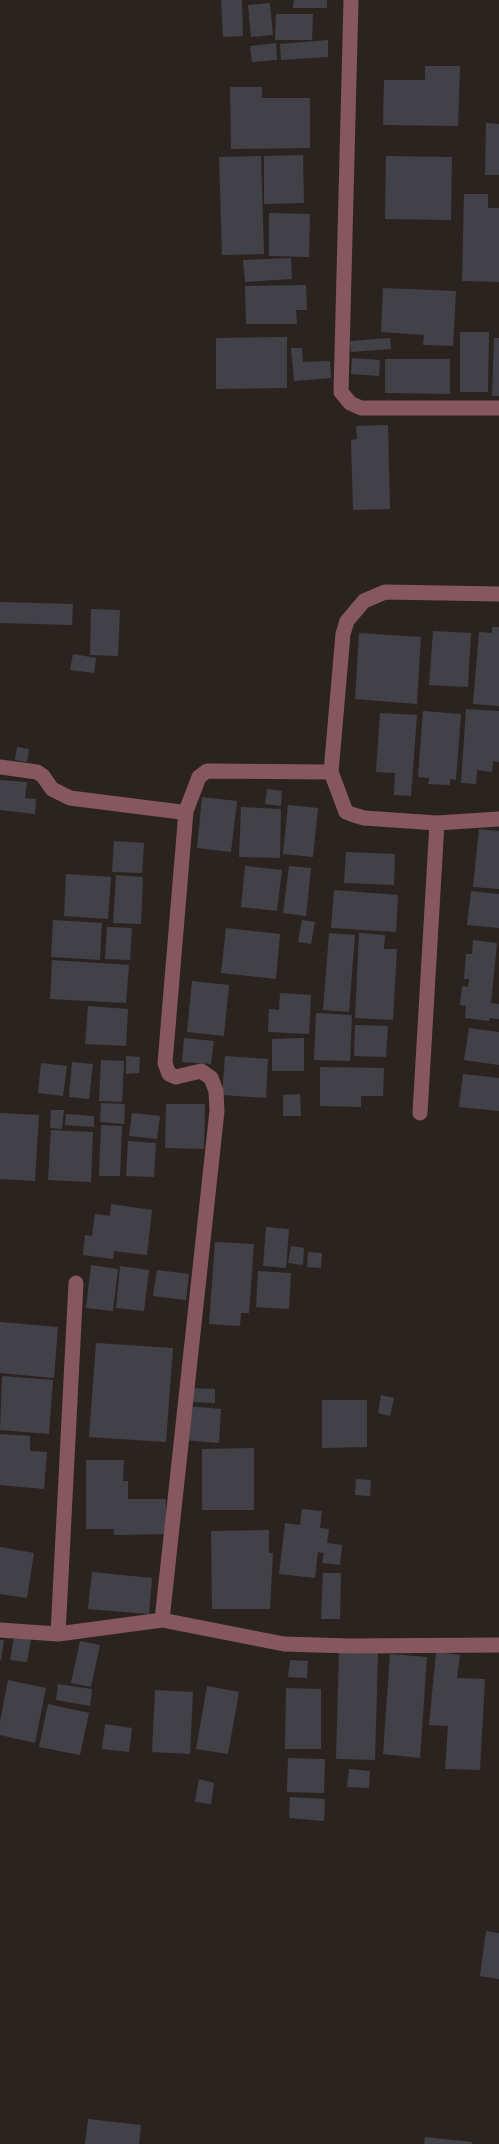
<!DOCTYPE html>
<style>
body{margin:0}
canvas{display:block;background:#2b2320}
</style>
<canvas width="499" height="2144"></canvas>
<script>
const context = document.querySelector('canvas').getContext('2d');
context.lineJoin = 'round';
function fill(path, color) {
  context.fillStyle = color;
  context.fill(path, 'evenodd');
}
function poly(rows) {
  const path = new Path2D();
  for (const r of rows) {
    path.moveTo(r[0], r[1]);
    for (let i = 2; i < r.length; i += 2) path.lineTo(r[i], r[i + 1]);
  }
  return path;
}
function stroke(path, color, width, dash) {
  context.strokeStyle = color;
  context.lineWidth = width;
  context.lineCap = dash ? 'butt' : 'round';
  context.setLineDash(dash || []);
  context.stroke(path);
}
fill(poly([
 [221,0,242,0,243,36,223,37],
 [294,0,327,0,327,8,293,8],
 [270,3,273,35,251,37,248,5],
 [276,14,313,14,312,40,275,40],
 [328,40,328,57,281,60,280,44],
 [276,43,277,60,252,62,250,46],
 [425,66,460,66,458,126,383,125,384,80,425,80],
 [230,87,262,87,262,98,310,98,310,148,231,149],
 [486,123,499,124,499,175,485,175],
 [303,155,304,203,264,204,264,156],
 [261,156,264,254,222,255,219,157],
 [386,156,452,157,451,220,385,219],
 [464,194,488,194,488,208,499,208,499,282,462,281],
 [269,213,310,214,309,257,269,256],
 [291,258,292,279,245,282,243,260],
 [306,285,307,310,296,310,297,324,246,324,245,286],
 [383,288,456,291,453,346,423,345,424,335,381,332],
 [460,332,489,332,488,392,460,392],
 [287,337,287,388,216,389,216,338],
 [390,338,391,349,351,352,350,341],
 [494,338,499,338,499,396,492,396],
 [291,348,302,348,303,362,330,361,331,378,294,381],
 [352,358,380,360,379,376,351,374],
 [385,359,450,359,450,394,385,393],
 [388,425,390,509,353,510,351,440,357,439,356,426],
 [0,602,73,604,72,625,0,623],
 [91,609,120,610,118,656,90,655],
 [492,627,499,627,499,706,473,704,479,632,492,633],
 [433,631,471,633,468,687,429,685],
 [359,633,421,637,417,704,355,699],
 [73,654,96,658,94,673,70,670],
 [466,709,499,711,499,762,493,761,492,772,477,770,476,784,461,783],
 [423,711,461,714,456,780,450,779,450,785,428,784,429,778,418,777],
 [380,713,417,715,411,796,394,795,395,773,376,772],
 [17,747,29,749,27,762,15,760],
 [0,780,27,782,25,798,36,799,35,814,0,810],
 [267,789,282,791,281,806,265,804],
 [202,797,237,801,231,852,197,848],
 [288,805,318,808,313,857,283,854],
 [241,807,281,809,280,858,239,857],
 [479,829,499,831,499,889,473,887],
 [114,841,144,843,142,873,112,872],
 [346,852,395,854,394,885,344,883],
 [245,866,282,870,277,911,241,907],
 [289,866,311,868,306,916,283,913],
 [66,874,111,877,108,919,64,916],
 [116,875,143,877,141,924,113,923],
 [334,890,398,895,396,932,331,928],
 [471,891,499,894,499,928,467,925],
 [53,920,102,923,100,960,51,957],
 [302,920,315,922,311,944,298,942],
 [107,927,132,928,130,960,105,959],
 [226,928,280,934,276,979,221,973],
 [329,933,355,935,349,1012,323,1010],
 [359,933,385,935,384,949,397,949,393,1020,355,1018],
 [473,940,497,943,491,1003,499,1004,499,1019,490,1018,489,1021,465,1018,466,1006,460,1005,462,986,468,987,469,979,464,979,466,954,472,954],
 [52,960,129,965,126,1003,50,999],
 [192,981,229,985,224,1036,187,1032],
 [280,993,311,995,309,1034,268,1032,269,1009,279,1010],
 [88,1006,128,1009,126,1046,85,1044],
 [316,1013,352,1015,350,1061,314,1060],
 [355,1025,388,1026,386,1057,354,1056],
 [469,1028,499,1032,499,1065,464,1060],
 [184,1038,214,1041,211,1064,182,1062],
 [304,1038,304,1071,272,1071,272,1039],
 [126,1056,140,1057,139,1073,126,1074],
 [225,1056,268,1059,266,1098,222,1095],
 [101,1060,124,1061,122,1102,99,1101],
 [72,1062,93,1064,89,1099,69,1097],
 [41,1063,67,1066,63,1096,38,1093],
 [320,1067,384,1068,383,1096,361,1096,361,1107,320,1106],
 [463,1074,499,1078,499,1111,459,1107],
 [300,1094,301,1116,283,1116,283,1095],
 [101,1103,125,1104,124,1124,100,1122],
 [166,1104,205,1104,204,1149,165,1148],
 [51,1110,64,1110,62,1129,50,1128],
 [0,1113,39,1115,35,1181,0,1179],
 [132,1113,160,1116,157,1139,129,1136],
 [66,1114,94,1116,94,1127,65,1125],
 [101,1125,122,1126,120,1176,99,1176],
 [51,1130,93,1132,91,1182,48,1180],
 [128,1141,156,1143,154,1177,126,1176],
 [111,1204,152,1210,147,1255,114,1251,113,1259,83,1255,85,1235,92,1236,95,1214,110,1216],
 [266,1227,289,1229,286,1268,263,1266],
 [215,1242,254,1244,249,1313,241,1313,240,1326,209,1324],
 [291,1246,304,1248,303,1265,288,1263],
 [308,1252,322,1253,321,1268,307,1267],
 [91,1265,118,1269,113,1311,86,1308],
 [120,1266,149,1270,144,1311,116,1308],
 [157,1270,189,1274,186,1300,153,1296],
 [258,1271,291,1273,289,1309,256,1307],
 [0,1322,58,1327,54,1378,0,1373],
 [96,1343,173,1348,166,1442,89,1437],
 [2,1376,53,1380,49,1434,0,1430],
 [190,1388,215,1389,215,1403,189,1402],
 [381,1395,394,1398,390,1416,378,1413],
 [322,1400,367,1400,367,1447,322,1448],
 [185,1406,221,1409,219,1443,183,1440],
 [0,1434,30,1436,30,1451,47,1452,44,1489,0,1485],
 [254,1448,254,1510,202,1510,202,1449],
 [86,1460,124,1460,123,1481,128,1481,128,1499,166,1499,166,1534,114,1535,114,1529,86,1529],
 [356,1479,371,1480,370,1496,355,1495],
 [302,1509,322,1511,320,1528,329,1529,327,1543,342,1545,340,1565,322,1563,324,1553,318,1552,315,1578,279,1574,285,1523,300,1525],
 [269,1530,269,1553,273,1553,270,1609,212,1609,211,1531],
 [0,1547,34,1553,27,1598,0,1594],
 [92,1572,152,1578,149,1614,88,1609],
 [323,1573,341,1573,340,1619,321,1619],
 [15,1632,32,1634,27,1662,10,1660],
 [0,1640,4,1640,1,1660,0,1660],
 [80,1641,100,1645,91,1687,71,1683],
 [436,1652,460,1655,457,1678,485,1679,480,1770,445,1769,448,1726,429,1725],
 [339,1653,378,1653,375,1760,336,1759],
 [390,1654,427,1657,420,1758,383,1754],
 [290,1660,308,1661,307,1678,288,1677],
 [8,1680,46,1688,35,1743,0,1735,0,1721],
 [58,1684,92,1689,90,1706,56,1700],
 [207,1686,239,1692,228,1754,196,1749],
 [286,1688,321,1689,321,1749,285,1749],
 [155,1690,193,1692,190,1754,152,1752],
 [48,1704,89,1713,80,1755,39,1747],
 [105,1724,132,1728,129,1752,102,1749],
 [288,1758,325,1759,324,1793,287,1792],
 [349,1769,370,1771,369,1788,347,1787],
 [199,1779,214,1783,211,1804,195,1802],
 [290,1797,325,1799,324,1821,289,1818],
 [486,1931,499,1933,499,1979,480,1976],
 [88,2119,141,2125,139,2144,85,2144],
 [425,2137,472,2142,472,2144,424,2144]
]), '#424148');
stroke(poly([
 [351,0,341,392,350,403,361,408,499,408],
 [0,767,37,772,43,776,52,789,70,798,181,812,186,811],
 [331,772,346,812,354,815,364,818,437,823,499,819],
 [420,1113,437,823],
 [162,1620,217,1111,216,1091,211,1078,201,1071,176,1077,169,1074,165,1063,186,811,199,777,207,771,331,772,343,634,347,621,364,601,385,592,499,594],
 [0,1630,58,1634,162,1620,284,1644,350,1646,499,1645],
 [58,1634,76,1283]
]), '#86575e', 15);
</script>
